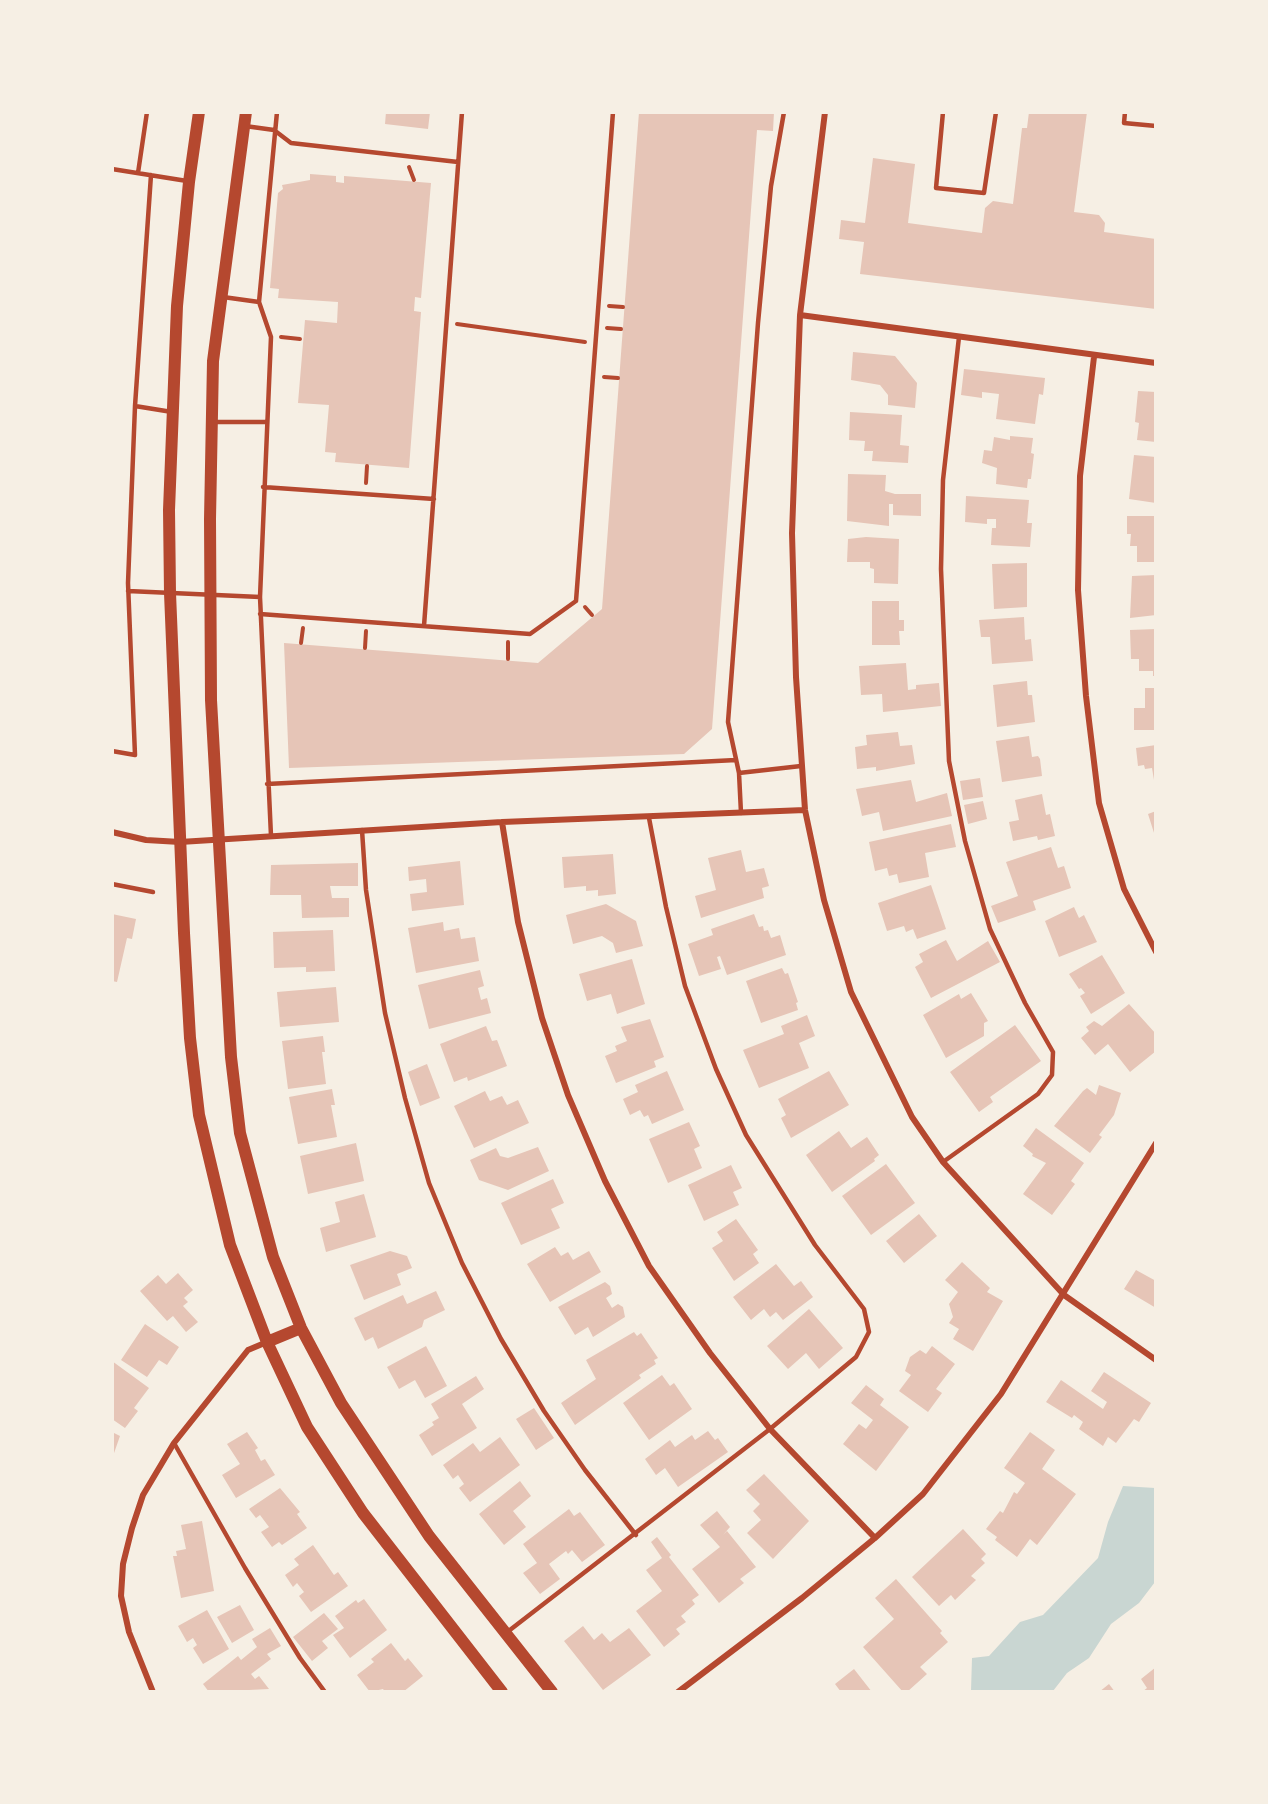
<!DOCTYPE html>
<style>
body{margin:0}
#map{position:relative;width:1268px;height:1804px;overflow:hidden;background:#f6efe4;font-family:Bitter,serif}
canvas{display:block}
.frame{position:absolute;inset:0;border:114px solid #f6efe4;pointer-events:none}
</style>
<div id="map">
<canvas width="1268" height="1804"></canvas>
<div class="frame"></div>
</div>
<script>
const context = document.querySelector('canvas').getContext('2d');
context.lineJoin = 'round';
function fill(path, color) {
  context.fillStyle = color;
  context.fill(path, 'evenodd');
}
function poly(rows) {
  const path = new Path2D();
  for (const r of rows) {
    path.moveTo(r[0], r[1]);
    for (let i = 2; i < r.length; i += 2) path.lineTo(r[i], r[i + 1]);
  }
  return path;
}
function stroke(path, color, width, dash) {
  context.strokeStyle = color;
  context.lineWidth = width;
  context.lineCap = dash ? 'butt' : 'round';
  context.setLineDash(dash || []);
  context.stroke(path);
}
fill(poly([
 [1123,1486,1155,1488,1155,1582,1139,1603,1111,1624,1089,1658,1067,1673,1053,1691,971,1691,972,1658,989,1656,1020,1622,1043,1615,1098,1558,1108,1522]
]), '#c9d6d2');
fill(poly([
 [386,112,430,112,428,129,385,124],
 [639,112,774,112,773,131,757,130,712,729,684,754,289,768,284,643,538,663,602,609],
 [1029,112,1087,112,1074,212,1099,215,1105,223,1104,232,1156,239,1156,309,860,274,864,242,839,239,841,220,865,223,873,158,915,164,908,223,982,233,985,208,993,201,1013,204,1022,128,1027,128],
 [310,174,336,176,336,182,344,183,344,176,431,183,421,298,415,297,414,311,421,312,409,468,335,462,336,453,325,452,329,405,298,403,305,320,337,323,338,302,278,298,279,289,270,288,278,193,283,189,282,185,310,180],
 [853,352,895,356,917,383,915,408,888,405,888,395,880,385,851,380],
 [964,369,1045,378,1043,395,1039,394,1035,424,996,419,999,394,982,392,982,398,961,395],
 [1138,391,1156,392,1156,442,1137,440,1139,423,1135,422],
 [850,412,902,415,900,445,909,446,908,463,872,461,873,451,864,451,865,441,849,440],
 [1010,436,1033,438,1031,453,1034,454,1031,479,1028,479,1027,488,996,484,997,468,982,463,984,450,992,451,994,437,1010,440],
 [1134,455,1156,457,1156,503,1129,499],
 [848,474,886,475,885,491,895,494,921,494,921,516,893,515,893,504,889,504,889,526,847,521],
 [966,496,1029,500,1027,523,1032,523,1030,547,991,545,992,528,996,528,996,519,987,519,987,524,965,522],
 [1127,516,1156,516,1156,562,1137,562,1137,546,1130,546,1131,534,1127,534],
 [866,537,899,539,898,584,874,583,874,569,870,568,870,562,847,562,848,539],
 [1027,563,1027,607,994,609,992,564],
 [1156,575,1156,615,1130,618,1132,576],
 [872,601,899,601,899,620,904,620,904,631,899,631,900,645,872,645],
 [1024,617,1025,640,1031,639,1033,661,992,664,990,637,981,637,979,620],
 [1156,629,1156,676,1153,676,1153,671,1139,671,1139,659,1131,659,1130,630],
 [906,663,908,690,916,689,916,685,939,683,941,706,883,712,882,694,861,695,859,666],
 [1027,681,1028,695,1032,695,1035,722,997,727,993,685],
 [1145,688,1156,688,1156,730,1134,730,1134,708,1145,708],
 [898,732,900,746,912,745,915,764,876,771,876,767,857,769,855,747,867,745,866,735],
 [1029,736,1032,757,1038,756,1040,759,1042,776,1002,782,996,741],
 [1156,745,1156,779,1154,780,1152,768,1145,769,1144,765,1138,766,1136,748],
 [980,778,983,797,963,800,960,781],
 [911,780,916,802,947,793,952,816,883,831,879,812,862,816,856,789],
 [1042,794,1046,815,1050,814,1055,836,1038,840,1037,836,1013,841,1009,822,1019,820,1015,800],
 [983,801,987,819,968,824,964,805],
 [1156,811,1156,836,1155,836,1148,814],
 [951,824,956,847,925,853,929,877,899,883,897,874,889,876,887,868,875,871,869,842],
 [1051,847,1058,868,1064,866,1071,888,1033,901,1036,910,998,923,991,906,1018,896,1006,862],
 [741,850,746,872,764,868,769,886,762,888,764,898,701,918,695,896,716,890,708,858],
 [613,854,616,894,598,896,598,890,586,891,586,886,564,888,562,857],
 [460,861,464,905,412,911,410,894,427,892,426,879,409,881,408,867],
 [358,863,358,886,330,886,332,898,349,898,349,917,302,918,301,895,270,895,271,865],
 [931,885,946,929,917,939,913,929,906,932,904,926,887,931,878,903],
 [606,904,636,921,643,946,616,953,613,943,602,936,573,944,566,915],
 [1074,907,1079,918,1084,915,1097,942,1059,957,1045,921],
 [112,914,136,919,132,939,127,938,117,982,112,981],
 [754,914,759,927,763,926,764,931,768,930,771,938,780,935,786,955,727,975,720,956,717,957,721,969,699,976,688,944,713,935,711,929],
 [443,922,444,931,459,928,461,939,475,937,479,961,416,973,408,928],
 [333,930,335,971,306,972,306,967,274,968,273,932],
 [946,940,957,961,988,941,1000,962,931,998,915,967,923,962,919,954],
 [1102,955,1125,993,1091,1014,1080,996,1085,993,1081,988,1079,989,1069,974],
 [632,959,645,1004,617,1014,611,994,587,1001,579,974],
 [782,968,785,974,788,973,798,1002,796,1003,798,1010,761,1023,746,981],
 [480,970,484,986,478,988,481,1000,487,998,491,1013,429,1029,418,985],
 [336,987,339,1022,280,1027,277,992],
 [971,993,988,1021,984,1023,984,1036,946,1058,923,1015,959,994,961,999],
 [1129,1004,1156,1034,1156,1051,1130,1072,1108,1044,1095,1055,1081,1038,1089,1031,1086,1027,1094,1021,1102,1026],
 [807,1015,815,1036,799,1043,809,1068,759,1088,743,1050,784,1034,781,1026],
 [650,1019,664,1057,654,1061,656,1067,616,1083,605,1056,617,1051,615,1046,627,1041,621,1027],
 [1015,1025,1041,1061,990,1097,993,1102,979,1112,950,1072],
 [486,1026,492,1041,497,1040,507,1066,468,1081,467,1077,454,1082,440,1044],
 [323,1036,325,1052,322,1052,326,1084,288,1089,282,1041],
 [427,1064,440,1098,420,1106,408,1072],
 [667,1071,684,1110,652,1124,648,1115,644,1117,640,1110,630,1115,623,1099,638,1092,635,1085],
 [829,1071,849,1105,791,1138,781,1118,786,1115,778,1099],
 [1099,1085,1121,1093,1114,1115,1099,1135,1102,1137,1090,1153,1054,1126,1083,1091,1087,1088,1096,1095],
 [332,1089,335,1105,331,1105,337,1137,298,1144,289,1097],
 [485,1091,490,1101,502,1096,507,1105,518,1100,529,1123,474,1148,454,1106],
 [689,1122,700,1146,694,1149,702,1168,668,1183,649,1139],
 [1036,1128,1084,1163,1071,1181,1075,1184,1052,1215,1023,1194,1046,1163,1032,1156,1033,1154,1023,1146],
 [839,1131,851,1148,867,1137,879,1155,874,1159,875,1161,832,1192,806,1155],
 [356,1143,364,1181,308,1194,300,1156],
 [538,1147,549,1171,508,1190,479,1180,470,1160,496,1148,500,1156,508,1158],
 [886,1164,915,1203,871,1235,842,1196],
 [731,1165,742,1188,733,1192,739,1205,704,1221,688,1185],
 [553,1179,564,1203,551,1209,560,1228,521,1245,501,1203],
 [364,1194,376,1237,326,1252,320,1228,340,1222,335,1202],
 [919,1214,937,1236,904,1263,886,1241],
 [736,1219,758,1250,753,1254,759,1263,734,1281,712,1248,723,1241,717,1232],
 [555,1247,561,1256,568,1252,573,1260,589,1251,601,1272,550,1302,527,1264],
 [390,1251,407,1256,412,1268,397,1274,401,1285,364,1300,350,1265],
 [962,1262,990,1288,987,1292,1003,1301,973,1351,953,1339,959,1329,949,1323,953,1317,949,1304,958,1292,945,1280],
 [776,1264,794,1286,801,1281,813,1297,783,1320,776,1312,770,1317,764,1309,751,1320,733,1297],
 [1136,1270,1156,1281,1156,1308,1124,1289],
 [178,1273,193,1290,184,1298,188,1302,183,1306,198,1322,186,1332,173,1316,167,1321,140,1291,158,1275,166,1284],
 [605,1282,610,1286,612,1294,606,1298,612,1308,618,1304,623,1307,625,1317,593,1337,588,1327,575,1335,558,1307],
 [436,1291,445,1310,424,1320,422,1327,378,1349,373,1337,365,1341,354,1318,403,1295,407,1304],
 [809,1309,843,1348,819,1369,806,1353,788,1369,767,1346],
 [145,1324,179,1347,167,1365,159,1360,147,1377,121,1360],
 [634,1332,637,1336,641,1333,658,1358,654,1360,656,1364,639,1375,641,1378,575,1425,561,1403,596,1379,586,1360],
 [426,1346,447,1386,425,1398,415,1380,399,1389,387,1367],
 [932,1346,955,1364,936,1389,942,1393,928,1412,899,1391,911,1375,905,1371,910,1357,920,1350,926,1354],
 [112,1361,149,1388,134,1408,138,1411,125,1428,112,1419],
 [1104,1372,1151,1403,1139,1422,1134,1419,1116,1443,1108,1437,1103,1446,1079,1429,1083,1422,1074,1415,1072,1418,1046,1402,1061,1380,1103,1409,1107,1402,1091,1391],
 [662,1375,670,1386,674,1383,692,1409,649,1440,623,1403],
 [476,1376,484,1389,462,1404,477,1428,432,1456,419,1435,434,1425,432,1422,439,1418,431,1404],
 [866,1385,884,1399,880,1405,909,1427,876,1471,843,1444,859,1424,866,1429,873,1420,851,1403],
 [534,1408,554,1438,536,1450,516,1419],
 [708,1431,715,1440,718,1438,728,1452,678,1487,665,1468,656,1475,645,1459,670,1440,675,1447,692,1435,695,1440],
 [112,1432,120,1436,113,1456,112,1456],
 [247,1432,258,1448,255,1450,261,1461,265,1459,275,1475,236,1498,222,1475,240,1464,227,1444],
 [1030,1432,1055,1450,1042,1469,1076,1494,1037,1545,1030,1539,1017,1557,995,1540,997,1537,986,1529,1000,1511,1003,1513,1014,1492,1017,1494,1025,1483,1004,1468],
 [500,1437,520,1465,470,1502,459,1488,464,1484,458,1475,453,1479,443,1465,473,1443,480,1452],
 [764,1474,809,1521,773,1559,747,1533,761,1520,753,1511,760,1504,746,1490],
 [520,1481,531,1496,513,1511,526,1527,504,1545,479,1514],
 [280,1488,300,1512,297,1514,307,1528,282,1545,279,1542,272,1547,261,1532,269,1527,260,1515,256,1518,249,1509],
 [569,1509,574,1516,580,1512,605,1545,582,1562,572,1550,568,1554,566,1551,549,1564,560,1579,540,1594,523,1573,537,1563,523,1544],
 [717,1511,730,1527,723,1535,727,1531,756,1567,740,1579,744,1583,719,1603,692,1569,720,1547,700,1525],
 [202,1521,214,1591,181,1598,173,1556,177,1556,176,1551,186,1549,181,1525],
 [963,1529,986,1554,981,1559,985,1563,971,1576,976,1580,955,1600,951,1595,939,1606,912,1577],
 [657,1537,671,1555,669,1557,699,1595,692,1600,695,1604,681,1616,686,1622,676,1629,680,1634,664,1647,636,1611,662,1591,646,1570,662,1558,651,1542],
 [313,1545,334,1575,338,1572,348,1586,311,1612,299,1596,304,1592,297,1583,293,1587,285,1575,299,1565,294,1559],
 [896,1579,942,1631,940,1633,948,1642,920,1667,927,1674,907,1692,903,1692,863,1647,894,1619,875,1598],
 [364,1599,387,1630,350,1658,333,1635,344,1628,335,1616,356,1600,358,1603],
 [240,1605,254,1630,232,1643,217,1617],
 [207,1610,229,1649,203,1664,193,1648,197,1645,193,1638,187,1642,178,1626],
 [324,1613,338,1629,322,1641,328,1648,312,1661,293,1637],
 [583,1626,594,1640,602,1633,610,1642,629,1628,651,1655,603,1690,564,1641],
 [270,1628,281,1646,267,1654,271,1659,251,1674,255,1679,259,1676,269,1689,209,1692,203,1684,238,1656,241,1660,257,1647,252,1639],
 [391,1643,405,1661,408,1658,423,1676,403,1692,385,1692,383,1689,370,1692,357,1675,374,1662,371,1659],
 [1156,1667,1156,1692,1142,1692,1147,1688,1141,1679],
 [854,1669,872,1692,841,1692,835,1684],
 [1109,1684,1115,1692,1099,1692]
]), '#e6c5b7');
stroke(poly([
 [409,167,414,180],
 [609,306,623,307],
 [457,324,585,342],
 [607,328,621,329],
 [281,337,300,339],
 [604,377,618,378],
 [366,483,367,466],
 [585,607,592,615],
 [301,643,303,628],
 [365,648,366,631],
 [508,659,508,642]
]), '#b5482f', 4);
stroke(poly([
 [943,112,936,188,984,193,996,112],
 [1125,112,1124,123,1156,126],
 [245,126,274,130,291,143,458,162],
 [112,169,187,181],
 [138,173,147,112],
 [223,297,259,302],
 [135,406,172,412],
 [214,422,265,422],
 [263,487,434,499],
 [128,591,260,597],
 [260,614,530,634,576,601,613,112],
 [424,626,462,112],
 [112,751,135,755,128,583,135,406,151,175],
 [739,773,801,766],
 [267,784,736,760],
 [741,813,739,773,728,722,758,323,771,186,784,112],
 [362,830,366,890,385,1013,405,1098,429,1183,462,1263,501,1339,544,1411,585,1470,636,1535],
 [271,836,260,597,271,337,259,302,277,112],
 [112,884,153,892],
 [943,1162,1038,1094,1052,1075,1053,1052,1025,1003,990,929,965,841,949,761,941,569,943,480,959,337],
 [174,1443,245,1568,300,1658,325,1692],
 [506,1633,770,1429,856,1357,869,1332,864,1309,815,1245,746,1135,716,1069,685,986,666,907,649,818]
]), '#b5482f', 4.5);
stroke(poly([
 [825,112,800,315,792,533,796,677,805,810,824,900,851,992,912,1117,943,1162,1064,1295,1156,1360],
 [800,315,1156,363],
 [1094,357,1080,476,1078,590,1086,696,1099,803,1124,889,1156,952],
 [502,822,518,922,542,1018,568,1095,605,1181,649,1266,710,1353,770,1429,875,1538],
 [112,832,146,840,180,842,502,822,805,810],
 [153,1692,129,1632,121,1596,123,1564,132,1528,143,1495,174,1443,248,1350,267,1342],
 [678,1692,802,1598,875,1538,923,1494,1001,1394,1156,1143]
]), '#b5482f', 6);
stroke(poly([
 [199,112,189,182,177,306,169,510,170,593,184,933,190,1038,199,1115,230,1245,267,1342,307,1427,363,1513,502,1692],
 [246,112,213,361,210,519,211,700,231,1057,240,1133,273,1257,301,1328,341,1403,429,1536,552,1692],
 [267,1342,301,1328]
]), '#b5482f', 12);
</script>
